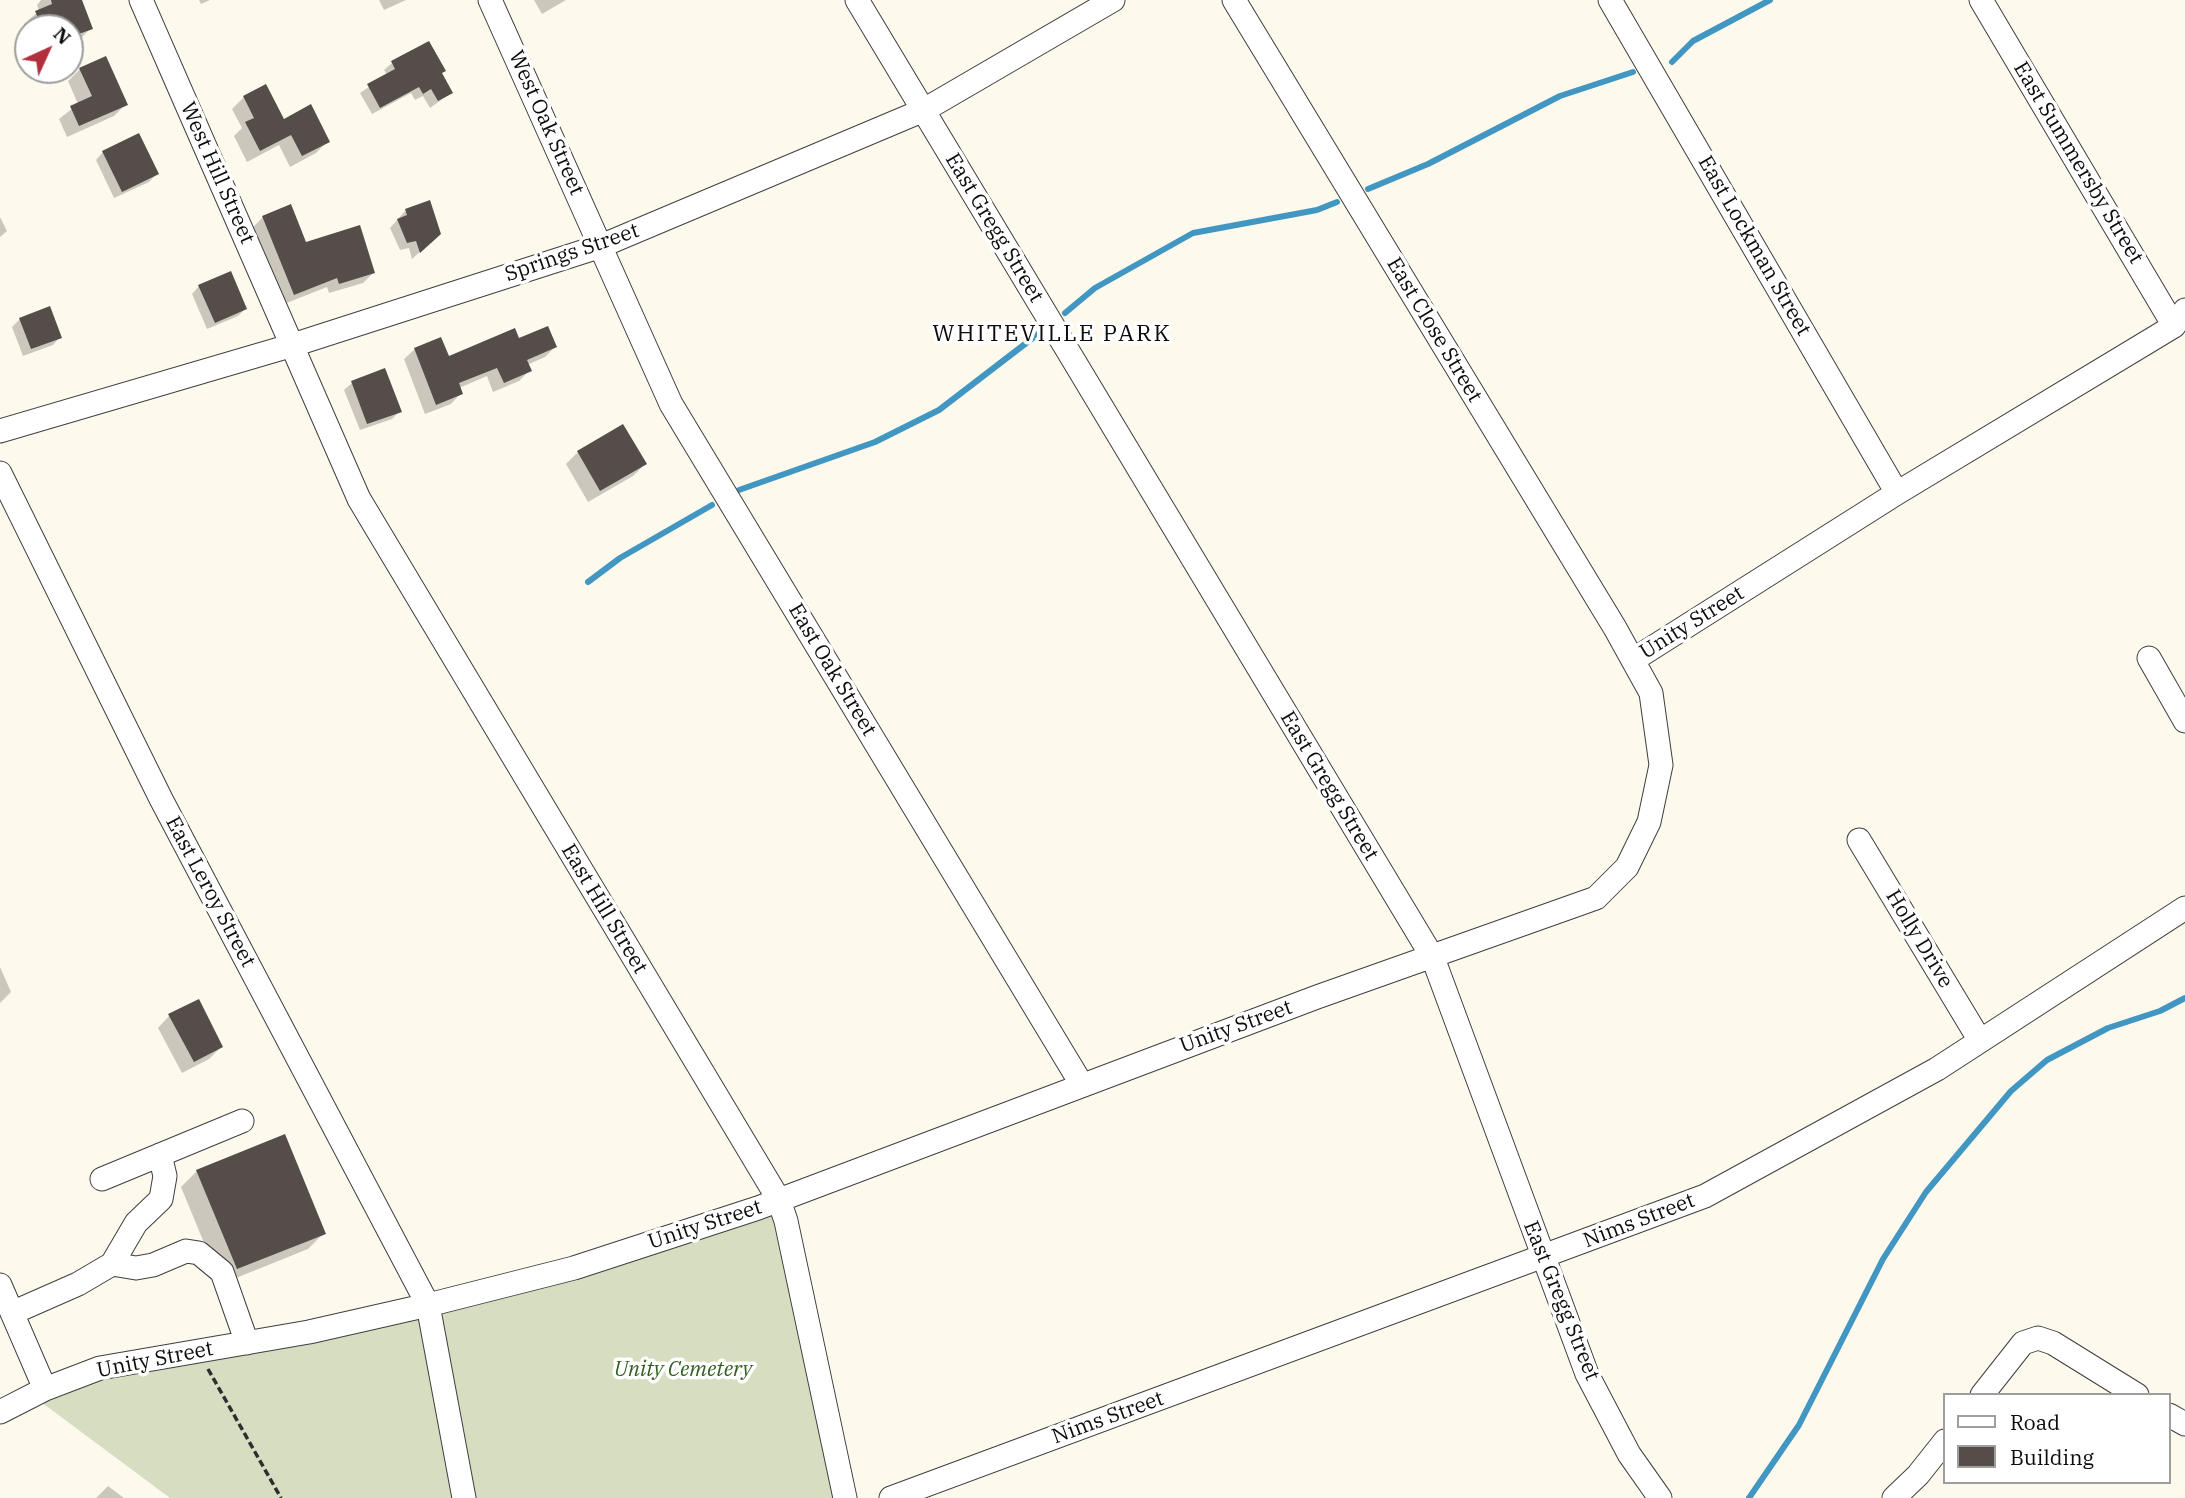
<!DOCTYPE html>
<style>
body{margin:0}
#map{position:relative;width:2185px;height:1498px;overflow:hidden;background:#fef9ed;font-family:"IBM Plex Serif",serif}
canvas{display:block}
.legend{position:absolute;left:1943px;top:1393px;width:228px;height:91px;box-sizing:border-box;background:#fff;border:2px solid #9e9e9e;margin:0;padding:9px 12px;list-style:none;font-size:21px;color:#0c0c0c}
.legend li{display:flex;align-items:center;gap:14px;height:35px}
.legend b{width:35px;border:2px solid #9e9e9e}
.north{position:absolute;left:14px;top:14px;width:70px;height:70px;box-sizing:border-box;background:#fff;border:2px solid #9e9e9e;border-radius:50%;rotate:45deg;font-size:19px;font-weight:700;line-height:28px;text-align:center;color:#0c0c0c}
.north::after{content:'';display:block;margin:auto;width:24px;height:32px;background:#b1303e;clip-path:polygon(50% 0,100% 100%,50% 72%,0 100%)}
</style>
<div id="map">
<canvas width="2185" height="1498"></canvas>
<ul class="legend">
<li><b style="height:9px;background:#fff"></b>Road</li>
<li><b style="height:19px;background:#544d49"></b>Building</li>
</ul>
<div class="north">N</div>
</div>
<script>
const context = document.querySelector('canvas').getContext('2d');
context.lineJoin = 'round';
function fill(path, color) {
  context.fillStyle = color;
  context.fill(path, 'evenodd');
}
function poly(rows) {
  const path = new Path2D();
  for (const r of rows) {
    path.moveTo(r[0], r[1]);
    for (let i = 2; i < r.length; i += 2) path.lineTo(r[i], r[i + 1]);
  }
  return path;
}
function stroke(path, color, width, dash) {
  context.strokeStyle = color;
  context.lineWidth = width;
  context.lineCap = dash ? 'butt' : 'round';
  context.setLineDash(dash || []);
  context.stroke(path);
}
function label(font, color, halo, rows, align = 'center') {
  context.font = font + ' "IBM Plex Serif",serif';
  context.lineWidth = 7;
  context.setLineDash([]);
  context.textBaseline = 'middle';
  context.strokeStyle = halo;
  context.fillStyle = color;
  for (const [text, x, y, turn = 0] of rows) {
    context.save();
    context.translate(x, y);
    context.rotate((+turn || 0) * Math.PI / 180);
    context.textAlign = isNaN(turn) ? turn : align;
    if (halo) context.strokeText(text, 0, 0);
    context.fillText(text, 0, 0);
    context.restore();
  }
}
fill(poly([
 [776,1205,840,1498,170,1498,37,1399,66,1385,303,1337]
]), '#d6ddc0');
fill(poly([
 [41,0,80,0,91,28,79,40,70,43,70,28,28,28,28,34,24,24,39,11,37,5],
 [199,0,210,0,201,4],
 [379,0,406,0,384,10],
 [534,0,566,0,542,14],
 [392,63,440,74,451,93,430,108,423,96,415,100,411,93,372,114,360,93,387,75,384,70],
 [80,69,126,104,114,116,67,137,59,119,78,104,68,81],
 [244,97,283,121,328,141,316,153,290,167,279,145,247,162,234,136,242,128,232,109],
 [103,152,157,174,149,182,114,198,96,160],
 [406,210,439,234,412,259,409,248,400,250,390,228],
 [0,217,7,231,0,237],
 [263,217,305,244,373,273,363,283,329,293,327,287,284,304,253,227],
 [199,286,245,309,238,316,207,329,192,294],
 [20,319,60,337,53,345,23,356,12,327],
 [518,340,555,347,545,357,527,365,529,371,519,381,493,392,487,376,459,388,461,393,451,404,425,414,404,359,415,349,448,358],
 [352,383,400,411,392,419,360,430,344,390],
 [623,426,645,464,633,476,588,502,566,464,578,452],
 [0,967,11,992,0,1003],
 [169,1016,221,1047,209,1059,182,1073,158,1028],
 [197,1171,324,1233,308,1249,221,1284,181,1187],
 [108,1486,124,1498,96,1498]
]), '#0003');
stroke(poly([
 [1672,62,1693,41,1770,0],
 [1368,189,1428,164,1560,96,1633,72],
 [1065,313,1095,288,1193,233,1317,210,1337,202],
 [739,490,875,442,939,410,1038,334],
 [588,582,620,558,712,505],
 [1749,1498,1799,1425,1883,1259,1926,1192,2011,1091,2047,1060,2108,1028,2160,1011,2185,998]
]), '#4297c2', 6);
fill(poly([
 [51,0,82,0,93,29,70,37,70,28,42,28,35,11,52,4],
 [429,41,446,71,442,73,453,93,438,101,431,89,423,94,419,87,380,108,367,84,395,69,391,61],
 [106,56,128,105,79,126,70,106,92,96,79,68],
 [266,84,284,119,311,104,330,142,302,156,291,135,260,151,245,122,254,118,243,96],
 [139,133,159,174,122,192,102,151],
 [430,200,441,234,420,253,416,241,407,243,397,219,407,215,405,209],
 [291,204,306,242,360,225,375,273,339,284,337,278,294,295,262,216],
 [231,271,247,309,215,323,198,285],
 [50,306,62,338,31,349,19,318],
 [548,326,557,347,527,360,532,371,504,383,497,368,459,383,463,394,436,405,414,348,441,337,449,356,515,328,519,338],
 [385,368,402,412,367,424,351,381],
 [623,424,647,464,600,491,577,451],
 [199,999,223,1047,194,1062,168,1014],
 [285,1134,326,1234,237,1269,196,1170]
]), '#544d49');
const minor = poly([
 [141,0,359,499,779,1200,786,1221,845,1498],
 [490,0,671,404,1082,1085],
 [857,0,1433,958,1587,1374,1629,1454,1660,1498],
 [1610,0,1897,493],
 [1981,0,2174,326],
 [0,431,293,345,601,246,924,110,1113,0],
 [0,473,161,799,428,1305,464,1498],
 [2149,658,2185,721],
 [1633,660,1897,493,2174,326,2185,310],
 [1859,840,1979,1039],
 [102,1179,242,1121],
 [112,1264,136,1223,161,1199,165,1176,160,1155],
 [0,1285,45,1389],
 [12,1313,78,1284,112,1264,136,1268,153,1265,186,1251,199,1253,222,1272,247,1343],
 [1982,1395,2023,1343,2038,1338,2053,1343,2137,1395],
 [0,1412,45,1389,100,1368,309,1332,428,1305,574,1268,758,1208,1317,997,1596,898,1627,867,1649,822,1661,765,1651,693,1615,628,1234,0],
 [2169,1415,2185,1424],
 [891,1498,1705,1196,1937,1069,2185,908],
 [1894,1498,1918,1475,1945,1441]
]);
stroke(minor, '#3f3f3f', 25);
stroke(poly([
 [208,1369,281,1498]
]), '#2e2e2e', 3.5, [7, 3.5]);
stroke(minor, '#fff', 23);
label('21px', '#0c0c0c', '#fff', [
 ["West Oak Street",546,123,66],
 ["East Summersby Street",2078,163,59],
 ["West Hill Street",217,173,66],
 ["East Gregg Street",994,228,59],
 ["East Lockman Street",1754,246,60],
 ["Springs Street",572,253,-19],
 ["East Close Street",1434,330,59],
 ["Unity Street",1692,623,-32],
 ["East Oak Street",832,670,59],
 ["East Gregg Street",1329,786,59],
 ["East Leroy Street",210,892,62],
 ["East Hill Street",604,909,59],
 ["Holly Drive",1919,939,59],
 ["Unity Street",1236,1027,-20],
 ["Nims Street",1639,1221,-21],
 ["Unity Street",705,1225,-18],
 ["East Gregg Street",1561,1301,68],
 ["Unity Street",155,1360,-11],
 ["Nims Street",1108,1418,-20]
]);
label('italic 21px', '#325e22', '#fff', [
 ["Unity Cemetery",683,1370]
]);
context.letterSpacing = '2px';
label('23px', '#0c0c0c', '#fff', [
 ["WHITEVILLE PARK",1052,334]
]);
context.letterSpacing = '0px';
</script>
